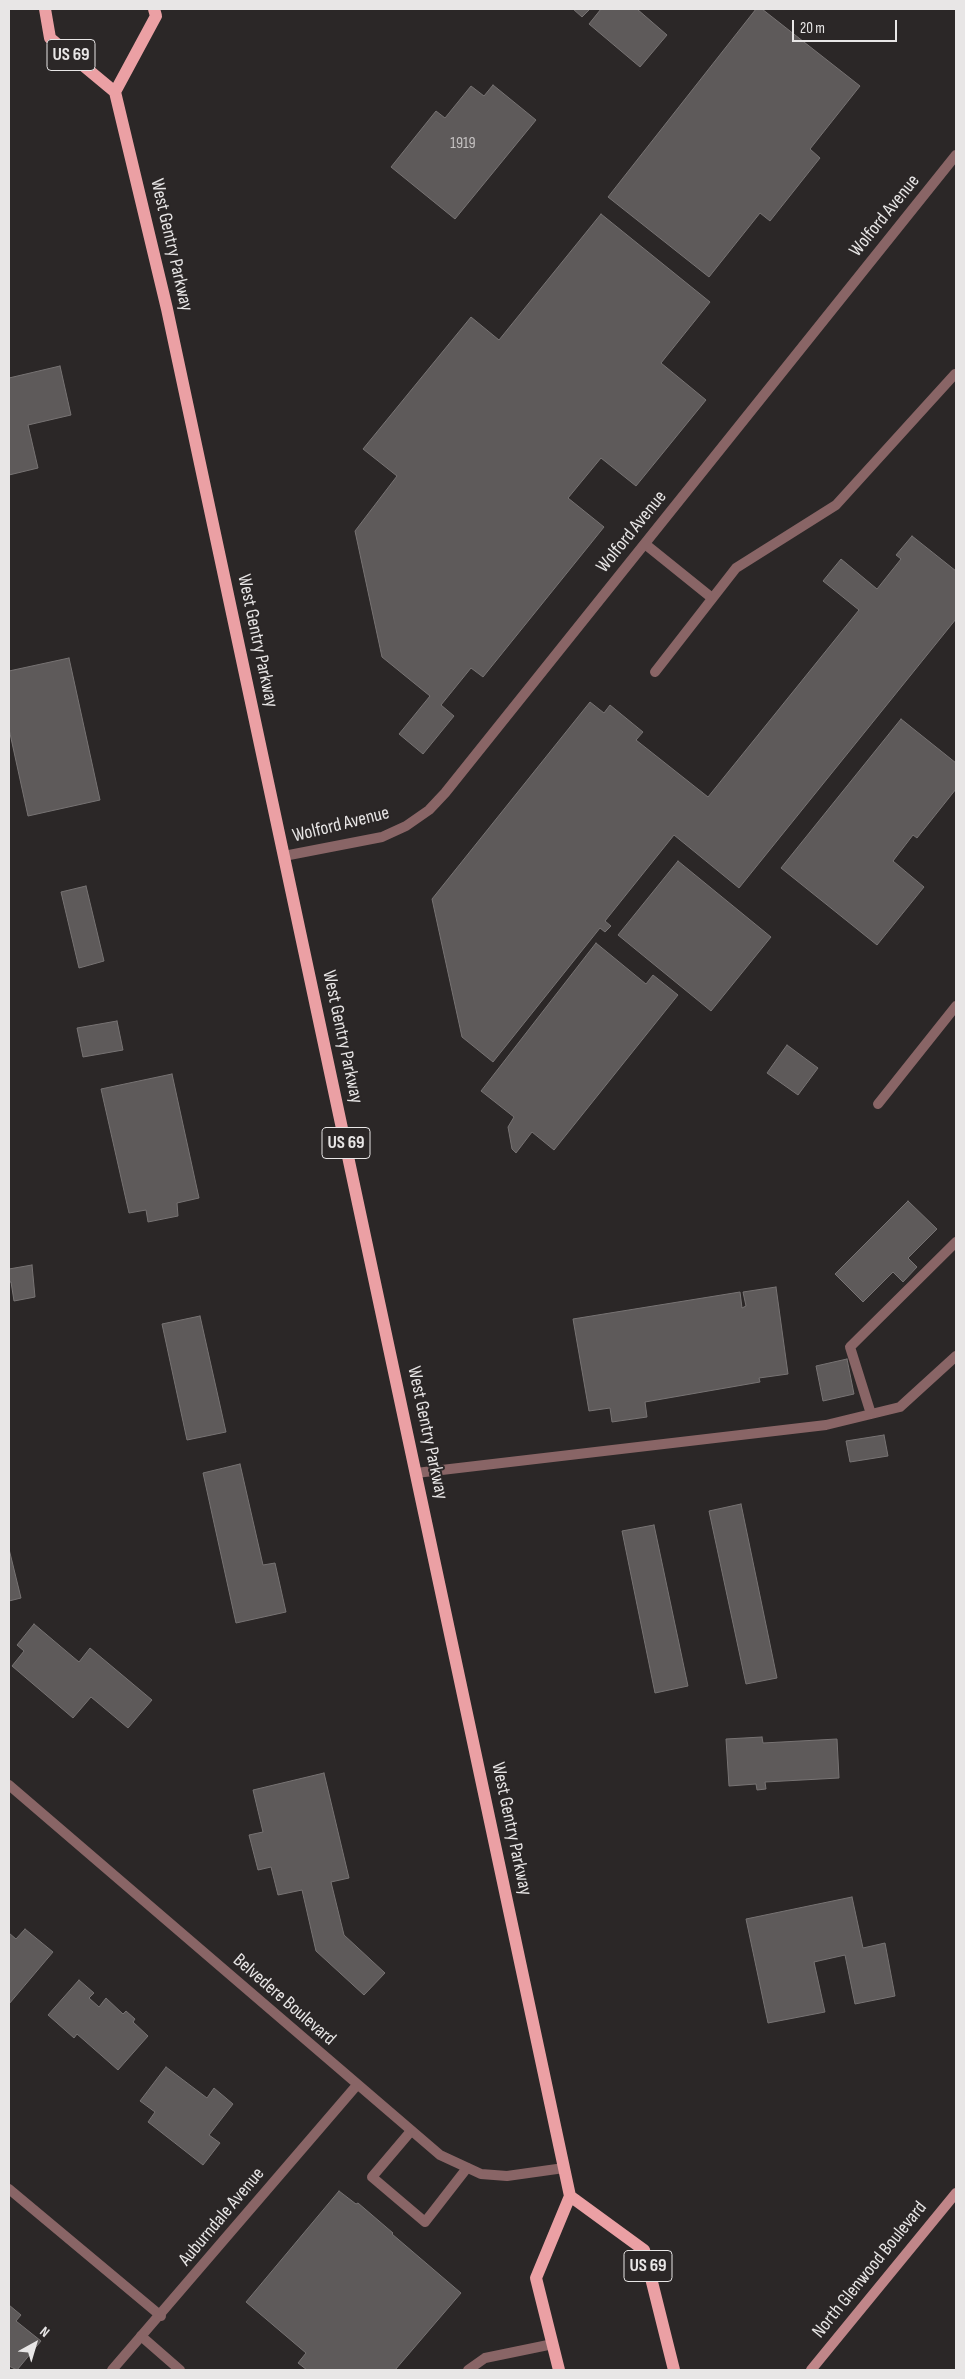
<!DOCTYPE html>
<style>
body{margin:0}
#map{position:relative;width:965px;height:2379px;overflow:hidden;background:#2b2727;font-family:"Sofia Sans Condensed",sans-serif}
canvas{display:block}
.frame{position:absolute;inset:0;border:10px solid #e8e6e6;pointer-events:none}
.north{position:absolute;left:10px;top:2319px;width:50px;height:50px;-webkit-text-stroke:4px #2b2727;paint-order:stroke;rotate:39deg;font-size:14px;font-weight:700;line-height:20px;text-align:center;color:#e8e6e6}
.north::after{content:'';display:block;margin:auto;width:18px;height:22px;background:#e8e6e6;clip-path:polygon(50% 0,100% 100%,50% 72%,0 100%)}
.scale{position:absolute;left:792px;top:20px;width:105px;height:22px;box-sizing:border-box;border:2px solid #e8e6e6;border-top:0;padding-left:6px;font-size:15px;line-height:18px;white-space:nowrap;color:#e8e6e6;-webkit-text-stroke:4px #2b2727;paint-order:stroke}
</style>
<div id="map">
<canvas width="965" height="2379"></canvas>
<div class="frame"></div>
<div class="north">N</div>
<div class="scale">20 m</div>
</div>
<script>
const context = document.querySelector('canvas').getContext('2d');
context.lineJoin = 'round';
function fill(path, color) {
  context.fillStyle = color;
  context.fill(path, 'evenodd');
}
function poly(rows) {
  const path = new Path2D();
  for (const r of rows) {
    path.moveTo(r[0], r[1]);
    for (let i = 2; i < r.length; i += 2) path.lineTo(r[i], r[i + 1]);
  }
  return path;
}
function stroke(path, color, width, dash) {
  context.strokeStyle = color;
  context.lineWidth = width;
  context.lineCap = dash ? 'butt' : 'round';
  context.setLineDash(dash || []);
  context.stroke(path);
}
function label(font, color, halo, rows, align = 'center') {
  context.font = font + ' "Sofia Sans Condensed",sans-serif';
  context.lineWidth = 4;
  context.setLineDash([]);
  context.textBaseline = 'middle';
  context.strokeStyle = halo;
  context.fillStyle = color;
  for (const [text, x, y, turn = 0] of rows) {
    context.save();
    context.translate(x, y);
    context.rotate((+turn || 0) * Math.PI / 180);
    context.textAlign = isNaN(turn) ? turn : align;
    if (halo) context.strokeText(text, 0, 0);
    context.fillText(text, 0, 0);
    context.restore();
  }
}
const building = poly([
 [573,9,590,9,582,17,573,9],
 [601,9,637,9,667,35,640,67,589,24,601,9],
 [756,9,762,9,860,86,810,149,820,158,770,221,760,213,709,277,608,197,756,9],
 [493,85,536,120,455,219,391,167,436,111,445,118,471,86,484,96,493,85],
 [601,214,710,302,661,363,706,400,636,486,601,458,568,498,604,527,483,677,471,668,441,705,454,716,423,754,399,734,430,696,382,657,355,531,397,476,363,449,471,317,499,340,601,214],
 [60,366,71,415,28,425,38,468,9,475,9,378,60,366],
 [912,536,956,571,956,619,739,888,674,835,605,921,611,926,605,932,600,928,493,1062,462,1037,432,899,590,702,604,713,610,705,643,732,636,740,708,797,859,610,823,581,841,559,877,589,901,559,896,555,912,536],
 [69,658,100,800,28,816,9,729,9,671,69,658],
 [901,719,956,763,956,789,917,838,913,835,893,861,924,887,877,945,781,868,901,719],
 [678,861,771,937,711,1011,618,935,678,861],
 [86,886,104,961,79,968,61,892,86,886],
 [596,943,646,984,653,975,678,995,554,1150,532,1132,516,1153,512,1149,508,1127,514,1117,481,1091,596,943],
 [117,1021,123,1050,83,1057,77,1028,117,1021],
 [787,1045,818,1068,798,1095,767,1073,787,1045],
 [172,1074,199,1198,177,1203,178,1216,148,1222,146,1210,129,1213,101,1089,172,1074],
 [908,1201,937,1229,908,1258,917,1267,903,1282,893,1272,863,1302,835,1274,908,1201],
 [32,1265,35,1297,14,1301,11,1282,9,1282,9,1269,32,1265],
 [776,1287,788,1374,759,1378,760,1382,645,1402,647,1417,612,1422,610,1408,589,1411,573,1319,740,1292,742,1308,746,1306,743,1292,776,1287],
 [200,1316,226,1432,187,1440,162,1324,200,1316],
 [847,1359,854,1394,823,1401,816,1366,847,1359],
 [884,1435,888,1456,850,1462,846,1441,884,1435],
 [240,1464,263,1565,275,1563,286,1612,236,1623,203,1473,240,1464],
 [741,1504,777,1678,746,1684,709,1511,741,1504],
 [654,1525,688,1686,655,1693,622,1531,654,1525],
 [9,1549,21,1598,9,1601,9,1549],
 [34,1624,79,1662,90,1648,152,1700,128,1728,91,1697,73,1718,12,1666,24,1651,17,1645,34,1624],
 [762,1737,763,1743,837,1739,839,1778,765,1782,766,1789,757,1790,756,1784,729,1786,726,1739,762,1737],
 [324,1773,349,1878,331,1882,344,1935,385,1973,364,1995,316,1951,302,1890,278,1895,271,1867,258,1870,249,1835,263,1832,253,1790,324,1773],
 [852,1897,863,1948,885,1943,895,1996,855,2004,845,1955,814,1962,825,2012,768,2023,746,1919,852,1897],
 [25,1929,53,1952,9,2004,9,1933,16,1939,25,1929],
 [79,1980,94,1993,89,1998,99,2007,106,1998,123,2014,126,2011,135,2019,133,2022,148,2036,118,2070,77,2034,74,2038,48,2015,79,1980],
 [166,2067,207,2098,214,2088,233,2104,209,2135,220,2143,203,2165,148,2122,155,2112,140,2101,166,2067],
 [339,2191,356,2204,358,2203,393,2233,392,2234,461,2293,395,2370,307,2370,298,2363,306,2353,246,2302,339,2191],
 [9,2305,21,2315,16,2321,41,2341,17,2370,9,2366,9,2305]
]);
fill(building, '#5e5a5a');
stroke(building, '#777373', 1);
stroke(poly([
 [645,544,712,598],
 [655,672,736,568,836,505,955,374,956,375],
 [878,1104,956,1006],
 [871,1414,850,1347,956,1242],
 [416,1473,826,1425,900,1407,956,1356],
 [411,2131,372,2177,425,2222,467,2168],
 [9,2189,161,2316],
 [141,2336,180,2370],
 [468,2370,485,2358,553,2344]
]), '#896566', 10);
stroke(poly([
 [284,856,382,837,406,826,429,810,445,793,956,155],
 [9,1785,440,2155,481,2174,507,2176,564,2168],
 [112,2370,357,2085]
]), '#896566', 10);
stroke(poly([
 [811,2370,956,2193]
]), '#c08689', 10);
stroke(poly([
 [45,9,50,38,115,92,167,309,570,2196,536,2278,559,2370],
 [115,92,156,16,154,9],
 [570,2196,644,2250,674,2370]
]), '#eba0a4', 12);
label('16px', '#c6c3c3', null, [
 ["1919",463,144]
]);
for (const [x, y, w] of [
 [71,55,48],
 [346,1143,48],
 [648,2266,48]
]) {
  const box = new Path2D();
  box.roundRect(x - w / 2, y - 15.5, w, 31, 4);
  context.fillStyle = '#2b2727';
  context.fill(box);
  stroke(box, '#e8e6e6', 1);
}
label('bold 18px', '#e8e6e6', null, [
 ["US 69",71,55],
 ["US 69",346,1143],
 ["US 69",648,2266]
]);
label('19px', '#e8e6e6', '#2b2727', [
 ["Wolford Avenue",885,216,-51],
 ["West Gentry Parkway",171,245,77],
 ["Wolford Avenue",632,532,-51],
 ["West Gentry Parkway",257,641,78],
 ["Wolford Avenue",341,825,-14],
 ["West Gentry Parkway",342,1037,78],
 ["West Gentry Parkway",427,1433,78],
 ["West Gentry Parkway",511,1829,78],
 ["Belvedere Boulevard",284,2000,41],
 ["Auburndale Avenue",222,2217,-50],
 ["North Glenwood Boulevard",870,2270,-51]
]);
</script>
